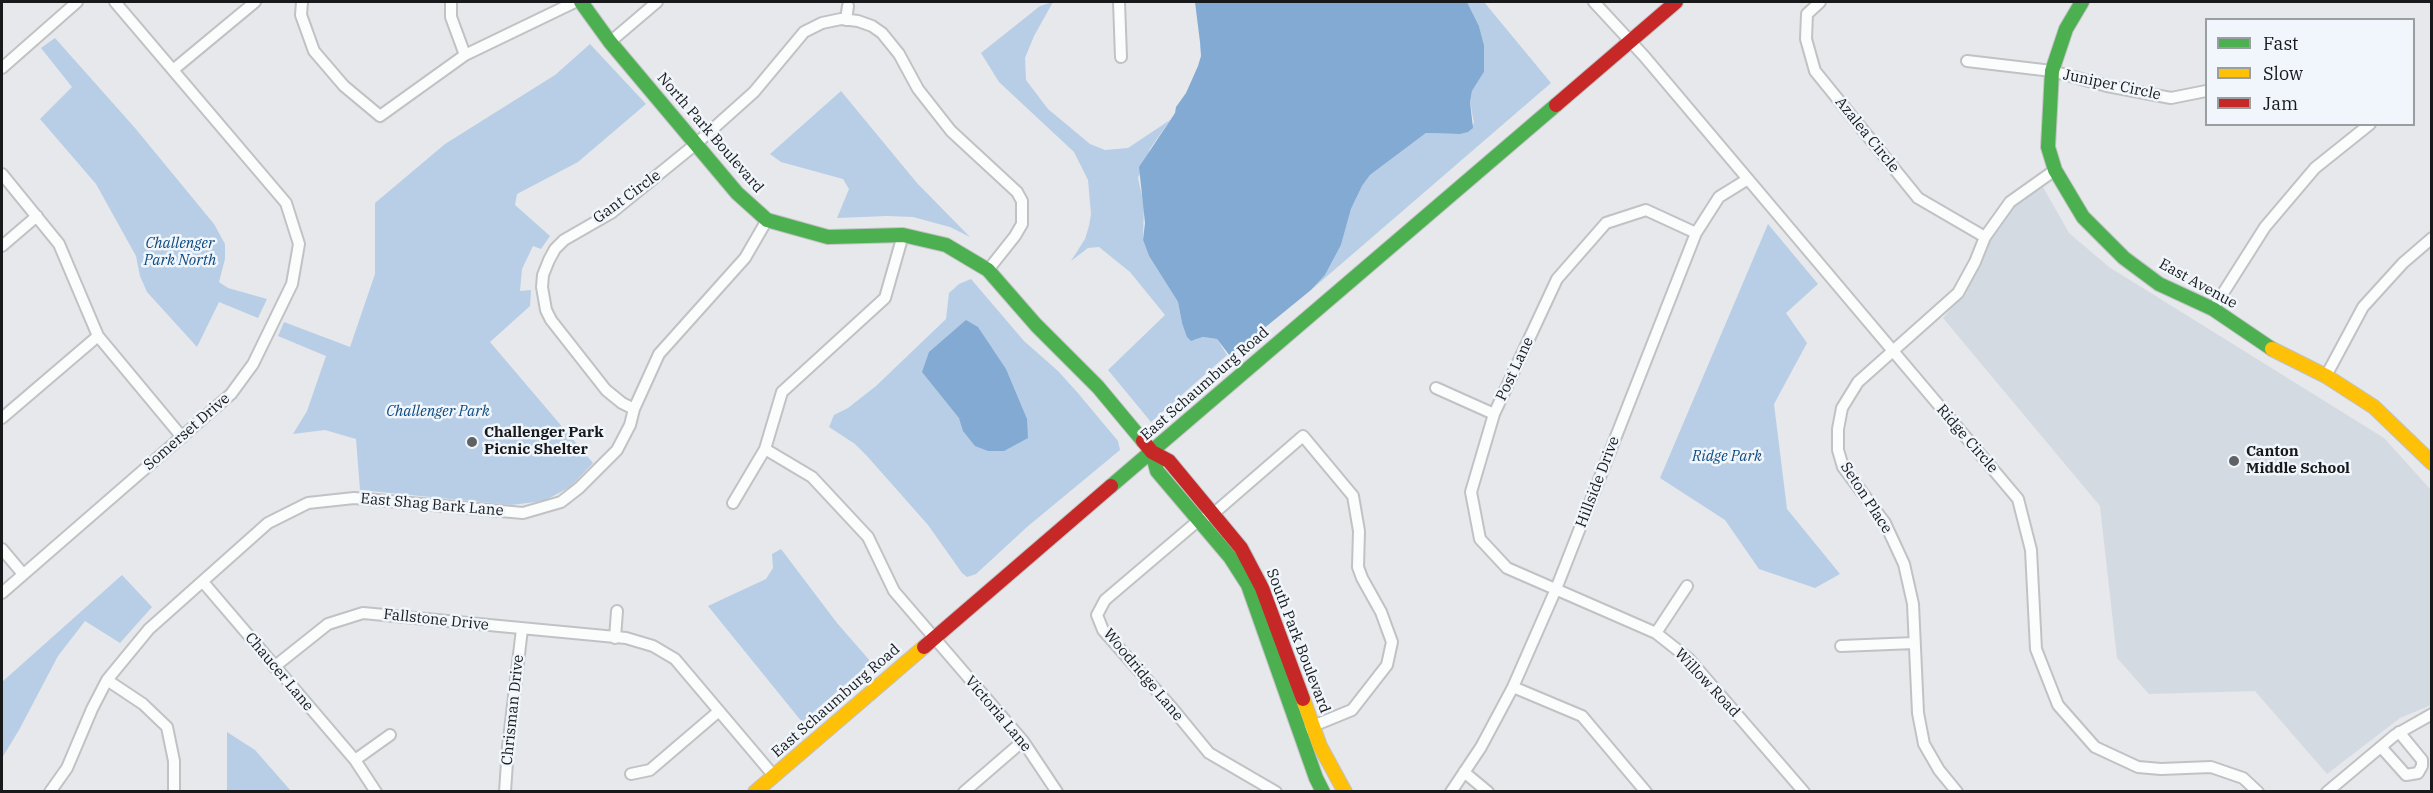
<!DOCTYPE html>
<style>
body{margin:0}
#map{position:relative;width:2433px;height:793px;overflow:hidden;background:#e6e8eb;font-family:"IBM Plex Serif",serif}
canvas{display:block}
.frame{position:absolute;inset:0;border:3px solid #17191b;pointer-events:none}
.legend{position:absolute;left:2205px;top:18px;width:210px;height:108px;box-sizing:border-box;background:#f0f6fb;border:2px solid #999ea1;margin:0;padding:8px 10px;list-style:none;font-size:18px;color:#17191b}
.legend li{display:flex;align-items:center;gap:12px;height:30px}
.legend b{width:30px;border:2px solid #999ea1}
</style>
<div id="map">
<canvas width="2433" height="793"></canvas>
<div class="frame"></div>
<ul class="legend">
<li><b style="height:8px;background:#4caf50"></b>Fast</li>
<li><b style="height:8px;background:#ffc107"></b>Slow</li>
<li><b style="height:8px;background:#c62828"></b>Jam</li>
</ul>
</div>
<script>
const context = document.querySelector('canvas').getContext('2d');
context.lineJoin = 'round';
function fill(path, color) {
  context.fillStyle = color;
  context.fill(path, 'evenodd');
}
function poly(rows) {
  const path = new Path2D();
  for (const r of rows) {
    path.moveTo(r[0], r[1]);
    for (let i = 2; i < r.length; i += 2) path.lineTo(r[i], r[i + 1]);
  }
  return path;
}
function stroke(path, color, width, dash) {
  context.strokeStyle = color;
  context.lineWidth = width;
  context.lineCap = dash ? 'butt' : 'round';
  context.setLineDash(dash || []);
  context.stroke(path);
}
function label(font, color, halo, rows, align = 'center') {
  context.font = font + ' "IBM Plex Serif",serif';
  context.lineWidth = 5;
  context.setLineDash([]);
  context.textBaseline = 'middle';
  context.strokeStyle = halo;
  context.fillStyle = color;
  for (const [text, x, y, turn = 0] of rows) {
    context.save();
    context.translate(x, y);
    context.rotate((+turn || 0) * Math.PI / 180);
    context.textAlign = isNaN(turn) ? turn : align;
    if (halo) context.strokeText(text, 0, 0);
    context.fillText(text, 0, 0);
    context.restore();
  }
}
fill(poly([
 [2043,187,2069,233,2109,267,2384,438,2431,490,2431,705,2400,718,2327,774,2255,691,2149,694,2117,658,2100,506,1943,318,1967,290,1993,233,2006,213,2028,194]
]), '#d4dae2');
fill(poly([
 [1053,2,1034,36,1025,58,1026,80,1048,109,1090,144,1105,150,1128,148,1170,120,1150,149,1138,178,1144,205,1143,240,1149,256,1178,302,1182,323,1195,340,1203,337,1217,339,1227,355,1151,422,1108,370,1165,315,1130,272,1099,247,1088,248,1071,261,1085,239,1089,226,1091,214,1088,180,1074,152,999,82,981,53,1040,6],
 [1467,2,1484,2,1551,83,1311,290,1325,275,1341,245,1351,209,1362,186,1370,175,1426,133,1460,134,1474,123,1470,102,1472,91,1484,72,1484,45,1479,26],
 [55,38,135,128,214,224,225,244,225,259,219,282,228,288,267,299,258,318,219,302,197,347,147,292,140,276,136,256,96,184,40,119,72,87,41,48],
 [590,44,646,104,578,162,517,194,515,205,550,236,541,249,533,246,522,269,520,291,531,290,530,306,490,342,593,463,570,487,544,501,511,505,360,490,356,439,325,430,293,434,307,411,326,356,278,336,284,322,350,347,375,274,375,203,445,144,555,75],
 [841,91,917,183,970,237,950,227,913,217,887,216,837,218,849,189,843,179,781,162,770,154],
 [1768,224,1818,284,1786,313,1807,343,1774,404,1787,509,1840,574,1815,588,1759,569,1725,520,1660,478],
 [971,279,1024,341,1058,371,1077,392,1118,441,1120,450,1027,527,976,574,967,577,962,573,928,525,867,456,855,444,829,427,834,415,848,408,876,386,946,319,949,293,959,284],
 [781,549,837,623,871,662,802,722,708,606,766,579,773,568,772,554],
 [122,575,152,607,120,643,85,621,58,656,19,730,2,758,2,682],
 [227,732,255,750,291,791,227,791]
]), '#b8cee6');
fill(poly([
 [1195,2,1467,2,1479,26,1484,45,1484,72,1472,91,1470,102,1473,128,1468,132,1460,134,1426,133,1370,175,1362,186,1351,209,1341,245,1325,275,1311,290,1230,356,1217,339,1203,337,1191,341,1187,337,1182,323,1178,302,1149,256,1143,240,1145,223,1139,167,1175,113,1176,107,1186,93,1198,66,1201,56,1200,42],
 [966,320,978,327,1006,369,1027,419,1028,438,1004,451,988,451,975,446,963,431,959,418,922,372,929,352]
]), '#83aad2');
const street = poly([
 [302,2,301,15,314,51,344,86,380,116,465,55,575,2],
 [451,2,451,17,465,55],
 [1119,2,1121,57],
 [1594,2,1644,56,2018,499,2031,550,2036,649,2058,705,2095,747,2138,767,2161,769,2211,767,2243,778,2258,792],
 [1820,2,1807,14,1806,39,1815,71,1918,198,1985,237],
 [846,20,848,6],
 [610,42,657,2],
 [1967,61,2052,71,2107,86,2171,98,2206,91],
 [2,68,77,2],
 [173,70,255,2],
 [2,174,59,244,98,336,182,437],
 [1696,233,1646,210,1606,223,1557,279,1494,414,1471,492,1480,539,1507,568,1656,633,1689,659,1804,792],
 [2,246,37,216],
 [2213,309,2265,227,2315,168,2370,124],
 [2326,376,2363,307,2403,263,2432,238],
 [1436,388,1494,414],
 [634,409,622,403,606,390,551,320,546,310,542,287,543,275,549,260,555,249,564,240,611,213,697,143,754,92,804,32,822,23,841,19,858,21,872,26,882,33,899,54,918,89,951,131,1017,192,1022,201,1022,224,1015,236,988,270],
 [2,418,98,336],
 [765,449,812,477,868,537,894,591,1023,741,1057,792],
 [733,503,765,449,782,392,885,298,903,235],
 [2,549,23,574],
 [203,582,355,760,376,792],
 [2,593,231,394,253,364,292,284,299,244,286,203,115,2],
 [1656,633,1687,586],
 [615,638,617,611],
 [1841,646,1914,643],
 [274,667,328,624,363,613,626,638,653,646,675,659,774,776],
 [107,680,143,704,167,727,174,761,174,792],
 [1513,687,1582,716,1646,792],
 [2381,747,2406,775,2418,773,2422,766,2422,760,2399,732],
 [355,760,390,735],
 [1464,772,1488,792],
 [631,774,650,770,719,711],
 [50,792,67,768,92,709,107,680,149,629,268,523,308,503,354,498,523,513,561,502,579,488,617,450,630,425,634,409,659,354,745,258,767,220],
 [505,792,508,747,522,629],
 [964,792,1023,741],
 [1276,792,1209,753,1172,708,1103,630,1097,615,1105,600,1199,520,1213,514,1303,436,1353,496,1359,531,1358,567,1362,578,1381,612,1392,642,1387,665,1352,710,1308,728],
 [1451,792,1481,747,1513,687,1556,589,1696,233,1719,197,1748,179],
 [1957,792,1939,770,1924,744,1918,713,1913,604,1904,564,1885,523,1843,467,1838,450,1838,429,1842,408,1858,382,1958,293,1975,262,1985,237,2010,202,2055,170],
 [2327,792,2395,735,2432,714]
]);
const fast = poly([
 [581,2,610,42,737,193,767,220,828,237,903,235,946,245,988,270,1036,325,1098,387,1143,441],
 [2082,2,2066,29,2052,71,2048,147,2055,170,2083,217,2124,258,2159,284,2213,309,2272,349],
 [1152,452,1157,471,1230,557,1248,585,1316,778,1323,792],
 [1111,486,1556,105]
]);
const slow = poly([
 [2272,349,2326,376,2374,407,2432,463],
 [1303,699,1320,746,1345,792],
 [755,792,924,647]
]);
const jam = poly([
 [1556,105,1676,2],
 [1143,441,1152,452,1169,461,1241,548,1262,588,1303,699],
 [924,647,1111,486]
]);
stroke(street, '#c0c2c4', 14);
stroke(fast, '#c0c2c4', 16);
stroke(slow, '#c0c2c4', 16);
stroke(jam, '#c0c2c4', 16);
stroke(street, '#fbfcfc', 10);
stroke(fast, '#4caf50', 14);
stroke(slow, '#ffc107', 14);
stroke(jam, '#c62828', 14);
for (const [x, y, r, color] of [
 [472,442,6,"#5f6164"],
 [2234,461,6,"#5f6164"]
]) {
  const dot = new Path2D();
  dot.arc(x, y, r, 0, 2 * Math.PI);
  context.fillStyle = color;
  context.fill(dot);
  stroke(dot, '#f0f6fb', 2);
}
label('15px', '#17191b', '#f0f6fb', [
 ["Juniper Circle",2112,85,12],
 ["North Park Boulevard",710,133,49],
 ["Azalea Circle",1867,135,51],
 ["Gant Circle",627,197,-36],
 ["East Avenue",2198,284,29],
 ["Post Lane",1515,369,-65],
 ["East Schaumburg Road",1205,384,-41],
 ["Somerset Drive",187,432,-41],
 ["Ridge Circle",1967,439,49],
 ["Hillside Drive",1598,482,-69],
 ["Seton Place",1866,498,57],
 ["East Shag Bark Lane",432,505,5],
 ["Fallstone Drive",436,620,6],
 ["South Park Boulevard",1298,641,69],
 ["Chaucer Lane",279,672,50],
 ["Woodridge Lane",1143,675,50],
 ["Willow Road",1707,683,47],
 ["East Schaumburg Road",836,701,-41],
 ["Chrisman Drive",513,710,-84],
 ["Victoria Lane",998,714,50]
]);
label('italic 15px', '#0f4a7f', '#f0f6fb', [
 ["Challenger",180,244],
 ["Park North",180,261],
 ["Challenger Park",438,412],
 ["Ridge Park",1727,457]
]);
label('bold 15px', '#17191b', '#f0f6fb', [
 ["Challenger Park",484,433],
 ["Picnic Shelter",484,450],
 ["Canton",2246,452],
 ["Middle School",2246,469]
], 'left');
</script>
